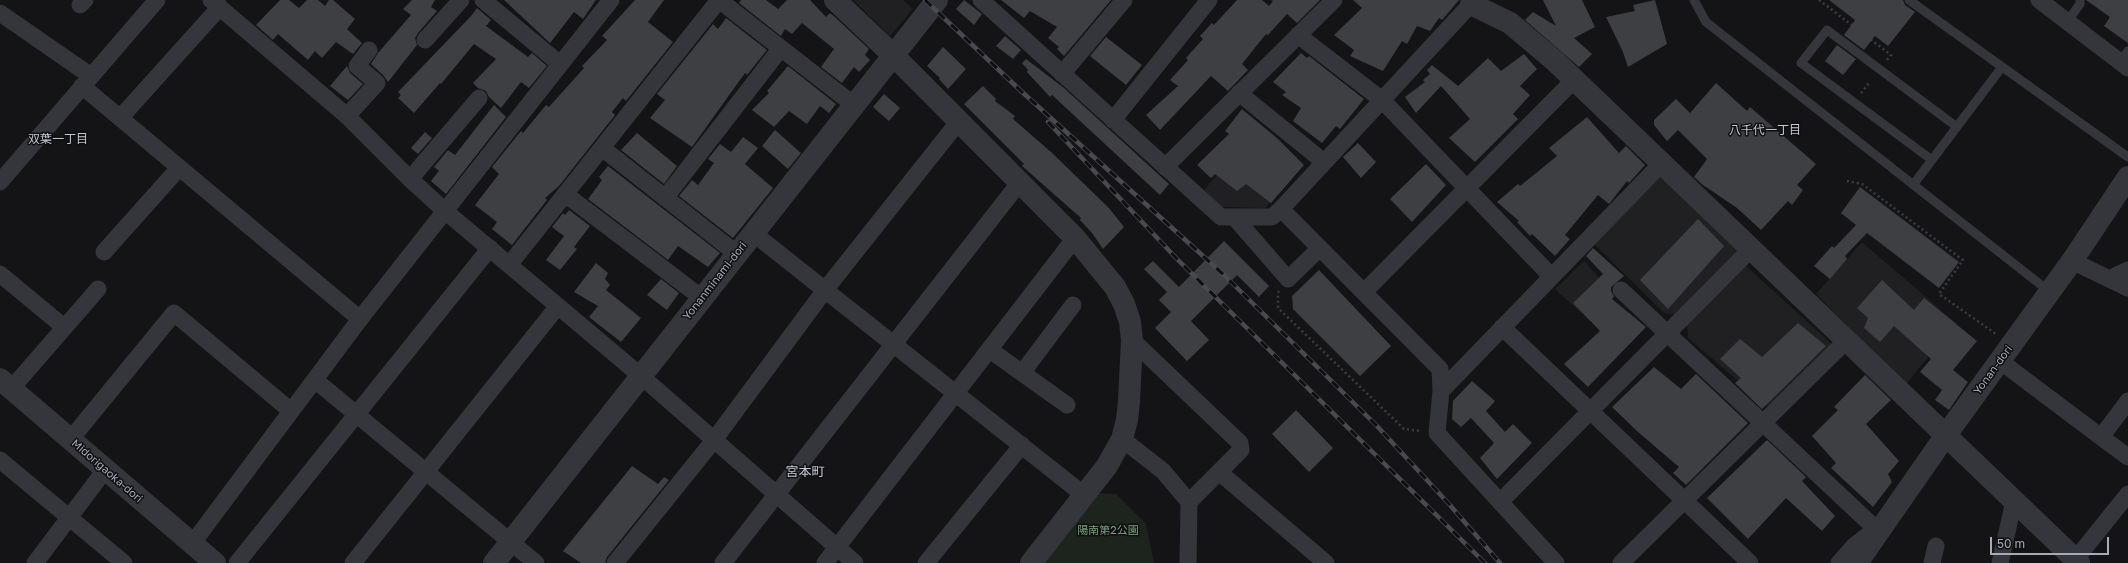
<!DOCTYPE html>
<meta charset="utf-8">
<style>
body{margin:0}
#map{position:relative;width:2128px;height:563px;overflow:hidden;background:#141416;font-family:"Golos Text",sans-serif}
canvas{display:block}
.scale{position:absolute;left:1990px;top:537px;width:119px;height:18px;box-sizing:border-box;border:2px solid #a5abb7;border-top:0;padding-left:5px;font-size:12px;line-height:14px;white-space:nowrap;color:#a5abb7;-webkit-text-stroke:3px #0f0f11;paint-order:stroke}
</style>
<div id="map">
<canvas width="2128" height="563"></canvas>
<div class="scale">50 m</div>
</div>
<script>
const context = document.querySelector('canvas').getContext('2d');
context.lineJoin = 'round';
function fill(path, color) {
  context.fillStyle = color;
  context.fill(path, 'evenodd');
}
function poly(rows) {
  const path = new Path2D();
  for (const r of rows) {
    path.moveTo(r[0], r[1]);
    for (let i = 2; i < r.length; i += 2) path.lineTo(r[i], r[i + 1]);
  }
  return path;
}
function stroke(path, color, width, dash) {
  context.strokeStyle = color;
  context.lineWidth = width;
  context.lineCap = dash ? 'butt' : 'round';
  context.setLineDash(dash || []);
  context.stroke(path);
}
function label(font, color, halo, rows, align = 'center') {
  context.font = font + ' "Golos Text","Noto Sans JP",sans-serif';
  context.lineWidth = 3;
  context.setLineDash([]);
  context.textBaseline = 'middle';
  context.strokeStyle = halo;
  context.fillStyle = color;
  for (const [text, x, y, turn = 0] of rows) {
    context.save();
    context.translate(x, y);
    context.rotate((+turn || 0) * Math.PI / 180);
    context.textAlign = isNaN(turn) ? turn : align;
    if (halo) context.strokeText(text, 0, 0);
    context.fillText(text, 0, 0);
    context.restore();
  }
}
fill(poly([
 [853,0,903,0,913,9,890,36],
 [1217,175,1287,183,1265,208,1221,207,1204,190],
 [1658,177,1669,178,1742,249,1677,315,1664,313,1593,243],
 [1862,242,1956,323,1906,384,1816,294],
 [1584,261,1615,295,1591,322,1555,289],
 [1745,265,1835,347,1772,410,1688,338,1687,324]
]), '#202023');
fill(poly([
 [1097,493,1116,494,1146,524,1154,563,1043,563]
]), '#1c241d');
fill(poly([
 [280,0,289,0,299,8,307,0,318,0,325,6,329,0,333,0,355,19,347,29,362,43,353,54,336,42,322,58,315,51,308,60,278,34,273,40,256,25],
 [412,0,435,0,431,7,437,11,418,33,415,38,417,45,388,82,383,75,371,64,378,53,411,15,403,9],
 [504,0,596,0,583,19,574,12,550,43],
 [635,0,664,0,648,22,673,42,626,101,623,98,612,112,615,115,559,186,545,198,547,200,512,245,492,229,497,222,475,205,499,174,492,167,521,131,523,133,546,105,549,107,584,68,582,66,607,40,602,36],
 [741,0,766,0,778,9,787,0,810,0,826,17,830,13,837,19,869,49,865,55,870,60,859,72,854,67,842,83,821,67,834,49,802,23,792,34,785,29,781,36,739,3],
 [964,0,982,14,974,25,956,9],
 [1001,0,1111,0,1064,56,1057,49,1059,47,1048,38,1057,27,1030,11,1024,18],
 [1237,0,1262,0,1269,6,1273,1,1271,0,1320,0,1297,23,1287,14,1268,35,1266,34,1242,64,1248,70,1228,91,1211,76,1160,130,1146,115,1178,86,1170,80,1188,60,1186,58,1203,39,1200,36,1212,23,1214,25],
 [1353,0,1459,0,1442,20,1439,18,1430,31,1417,26,1407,44,1402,41,1383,71,1350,56,1354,50,1334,35,1362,8],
 [1543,0,1582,0,1595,27,1574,38,1592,54,1579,67,1525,20,1533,12,1556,26],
 [1655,0,1667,44,1628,67,1623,52,1606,17,1635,11,1633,5],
 [1829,0,1903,0,1905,5,1915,12,1888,46,1875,36,1864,50,1844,35,1855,20],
 [2086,0,2128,0,2128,43,2104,26,2110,17],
 [477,8,491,20,486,26,528,57,532,53,547,66,529,88,521,82,501,108,489,97,486,91,478,88,473,83,496,59,474,44,441,84,440,83,414,113,398,98,401,95,398,92,472,15],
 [726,18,767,50,747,75,745,73,692,147,650,118,665,100,657,94,713,24,718,29],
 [1005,36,1021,50,1013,59,996,46],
 [1106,37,1142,65,1126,85,1090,56],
 [1837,45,1856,59,1843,75,1825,61],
 [943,47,966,69,948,89,939,79,940,78,927,66],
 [1301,53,1307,58,1309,56,1364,99,1340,129,1336,126,1322,143,1293,121,1301,108,1282,95,1286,92,1273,82],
 [1524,54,1537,69,1520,86,1530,95,1513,114,1518,119,1475,162,1449,138,1470,119,1441,86,1416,113,1405,97,1425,82,1423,80,1430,74,1427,70,1432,65,1458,86,1488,58,1501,71],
 [1026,59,1064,88,1169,184,1160,195,1052,95,1050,97,1027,72,1028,70,1022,63],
 [347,66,350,73,363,84,348,100,330,86],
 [788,66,836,104,829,113,820,106,807,124,789,111,774,127,752,110,769,93,767,91],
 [1716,83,1747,111,1750,107,1816,164,1797,185,1803,190,1792,205,1788,201,1761,230,1737,208,1703,185,1694,177,1707,159,1678,130,1667,141,1654,125,1654,120,1676,99,1690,113],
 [983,86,996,99,995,101,1015,116,1013,119,1051,152,1109,208,1124,227,1103,249,1092,233,1080,220,1081,218,1022,166,1024,164,964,104],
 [884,94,900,108,889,121,873,107],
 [494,105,506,117,446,194,431,181,439,171,434,167,448,150,455,155],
 [1242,109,1278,139,1304,165,1271,203,1246,184,1237,191,1215,174,1211,178,1197,165,1229,134,1225,131],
 [1587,117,1619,153,1626,146,1645,165,1629,183,1627,181,1609,204,1598,195,1565,235,1570,239,1555,256,1532,234,1530,236,1517,222,1519,221,1497,202,1518,184,1520,186,1557,156,1549,148],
 [775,130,801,153,788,169,762,146],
 [425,132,432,138,418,154,411,148],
 [637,133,677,166,664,184,621,150],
 [743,137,758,148,745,164,773,188,733,238,679,196,692,180,698,185,714,163,708,159,720,144,731,152],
 [1358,143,1376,162,1361,178,1343,157],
 [1426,164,1446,185,1412,222,1390,199],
 [608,166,720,253,708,267,678,246,668,260,588,199,602,180,599,177],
 [1860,187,1959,262,1939,288,1867,233,1845,256,1847,259,1830,279,1814,266,1832,246,1834,248,1856,225,1841,213],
 [569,210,590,226,574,247,577,249,560,270,546,260,564,236,552,227,563,213,565,215],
 [1698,219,1724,246,1668,309,1640,280],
 [1224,241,1269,286,1259,297,1237,275,1191,321,1209,340,1187,361,1155,328,1171,312,1159,300,1167,292,1144,269,1153,261,1179,287],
 [1593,248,1624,276,1611,287,1611,291,1614,297,1612,299,1646,327,1588,387,1564,364,1600,331,1573,303,1603,274,1586,256],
 [596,263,608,273,605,279,610,285,606,290,641,318,621,342,589,317,598,306,574,292],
 [1319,270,1391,346,1360,376,1293,309,1292,296],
 [661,279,679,293,667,310,647,295],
 [1882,280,1914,310,1924,298,1977,341,1953,370,1968,382,1949,410,1935,400,1942,390,1920,372,1931,359,1894,326,1880,342,1864,328,1868,318,1857,308],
 [1798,323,1826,346,1762,409,1735,383,1741,378,1720,359,1740,339,1762,357],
 [1654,367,1681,389,1696,374,1748,423,1686,485,1673,473,1679,467,1638,432,1612,407],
 [1865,375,1891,400,1866,424,1899,461,1888,474,1892,482,1873,507,1831,468,1836,463,1812,436,1838,410,1834,407],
 [1472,381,1495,401,1486,411,1505,432,1513,424,1532,443,1497,479,1480,458,1494,443,1471,418,1461,427,1452,419,1453,401],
 [1296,410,1333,448,1309,472,1272,434],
 [1767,440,1806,477,1802,481,1835,516,1822,531,1786,498,1748,539,1707,498],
 [632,466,658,484,664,477,669,480,607,557,605,563,581,563,563,551]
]), '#3e3f43');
stroke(poly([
 [1819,0,1891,55,1887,60],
 [1861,93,1869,83],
 [1847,181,1862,184,1963,260,1939,294,1996,334],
 [1279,291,1278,293,1278,308,1404,429,1421,431]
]), '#3b3d42', 2.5, [2, 3]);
stroke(poly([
 [1694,0,1706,22,2050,292],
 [1909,0,2128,157],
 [2067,22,2080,4,2080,0],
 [2120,62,2128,51],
 [1932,160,1801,63,1827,30,1957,127],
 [1913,185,2002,67]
]), '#35363b', 9);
stroke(poly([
 [211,0,347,116,410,179,445,211,641,376,855,563],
 [483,0,560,64],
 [719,0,854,105],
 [981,0,1221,217,1272,217,1281,209,1440,369,1441,391,1437,433,1556,563],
 [2039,0,2128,68],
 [80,5,85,0],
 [0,13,91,76],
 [1298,35,1382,100,1551,276],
 [425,40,461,0],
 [1062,74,1124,0],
 [82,86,360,319],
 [1239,93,1324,162],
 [347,116,377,83,357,66,369,50],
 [120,118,220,7],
 [1113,120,1209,0],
 [602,148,737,254],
 [1165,167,1334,0],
 [410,179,479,98],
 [0,182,157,0],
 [565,194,702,298],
 [665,198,781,48],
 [1281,209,1471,4,1479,0],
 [1234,217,1288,279,1320,248],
 [753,233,1084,495],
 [104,252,179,168],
 [2072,261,2128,288],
 [509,265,719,0],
 [0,274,64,327],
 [2109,279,2128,270],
 [1621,290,1876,529],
 [1364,292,1575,79],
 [1502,327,1750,563],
 [1132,340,1240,443,1241,450,1189,502],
 [990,350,1067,405],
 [2000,361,2101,437],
 [1022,373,1073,305],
 [315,380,536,563],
 [11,389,98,289],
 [1441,391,1662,163],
 [2128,401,2101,437,2128,457],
 [1122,439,1163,471,1189,502,1188,563],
 [70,440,174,313,291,411],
 [0,460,124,563],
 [1219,472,1326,563],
 [1500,502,1752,248],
 [192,544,360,319,611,0],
 [2075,560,2128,494],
 [35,563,105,470],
 [237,563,490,248],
 [353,563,558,306],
 [615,563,714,440,825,290,959,121],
 [723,563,1020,182],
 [825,563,1075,238],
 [926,563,1022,445],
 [1621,563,1847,340],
 [1839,563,1855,545,1876,529],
 [1932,563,1936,546],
 [2000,563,2014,501]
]), '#35363b', 17);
stroke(poly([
 [835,0,893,55,1075,238,1115,287,1124,304,1130,322,1132,340,1129,401,1127,420,1122,439,1107,466,1031,563],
 [1471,4,1510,23,1555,61,2079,563],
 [0,379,215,563],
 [494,563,937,0],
 [1857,563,1946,435,2072,261,2128,177]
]), '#35363b', 22);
const rail = poly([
 [925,0,1021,91,1224,275,1377,426,1449,504,1500,563],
 [1048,122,1177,259,1485,563]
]);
stroke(rail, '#484a50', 4.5);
stroke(rail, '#0f0f11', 3, [9]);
label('11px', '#a5abb7', '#0f0f11', [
 ["Yonanminami-dori",715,281,-52],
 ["Yonan-dori",1993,370,-54],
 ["Midorigaoka-dori",107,471,41]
]);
label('11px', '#7ca27e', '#0f0f11', [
 ["陽南第2公園",1108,531]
]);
label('12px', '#c7cad3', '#0f0f11', [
 ["八千代一丁目",1765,130],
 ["双葉一丁目",58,139]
]);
label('13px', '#c7cad3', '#0f0f11', [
 ["宮本町",805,472]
]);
</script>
